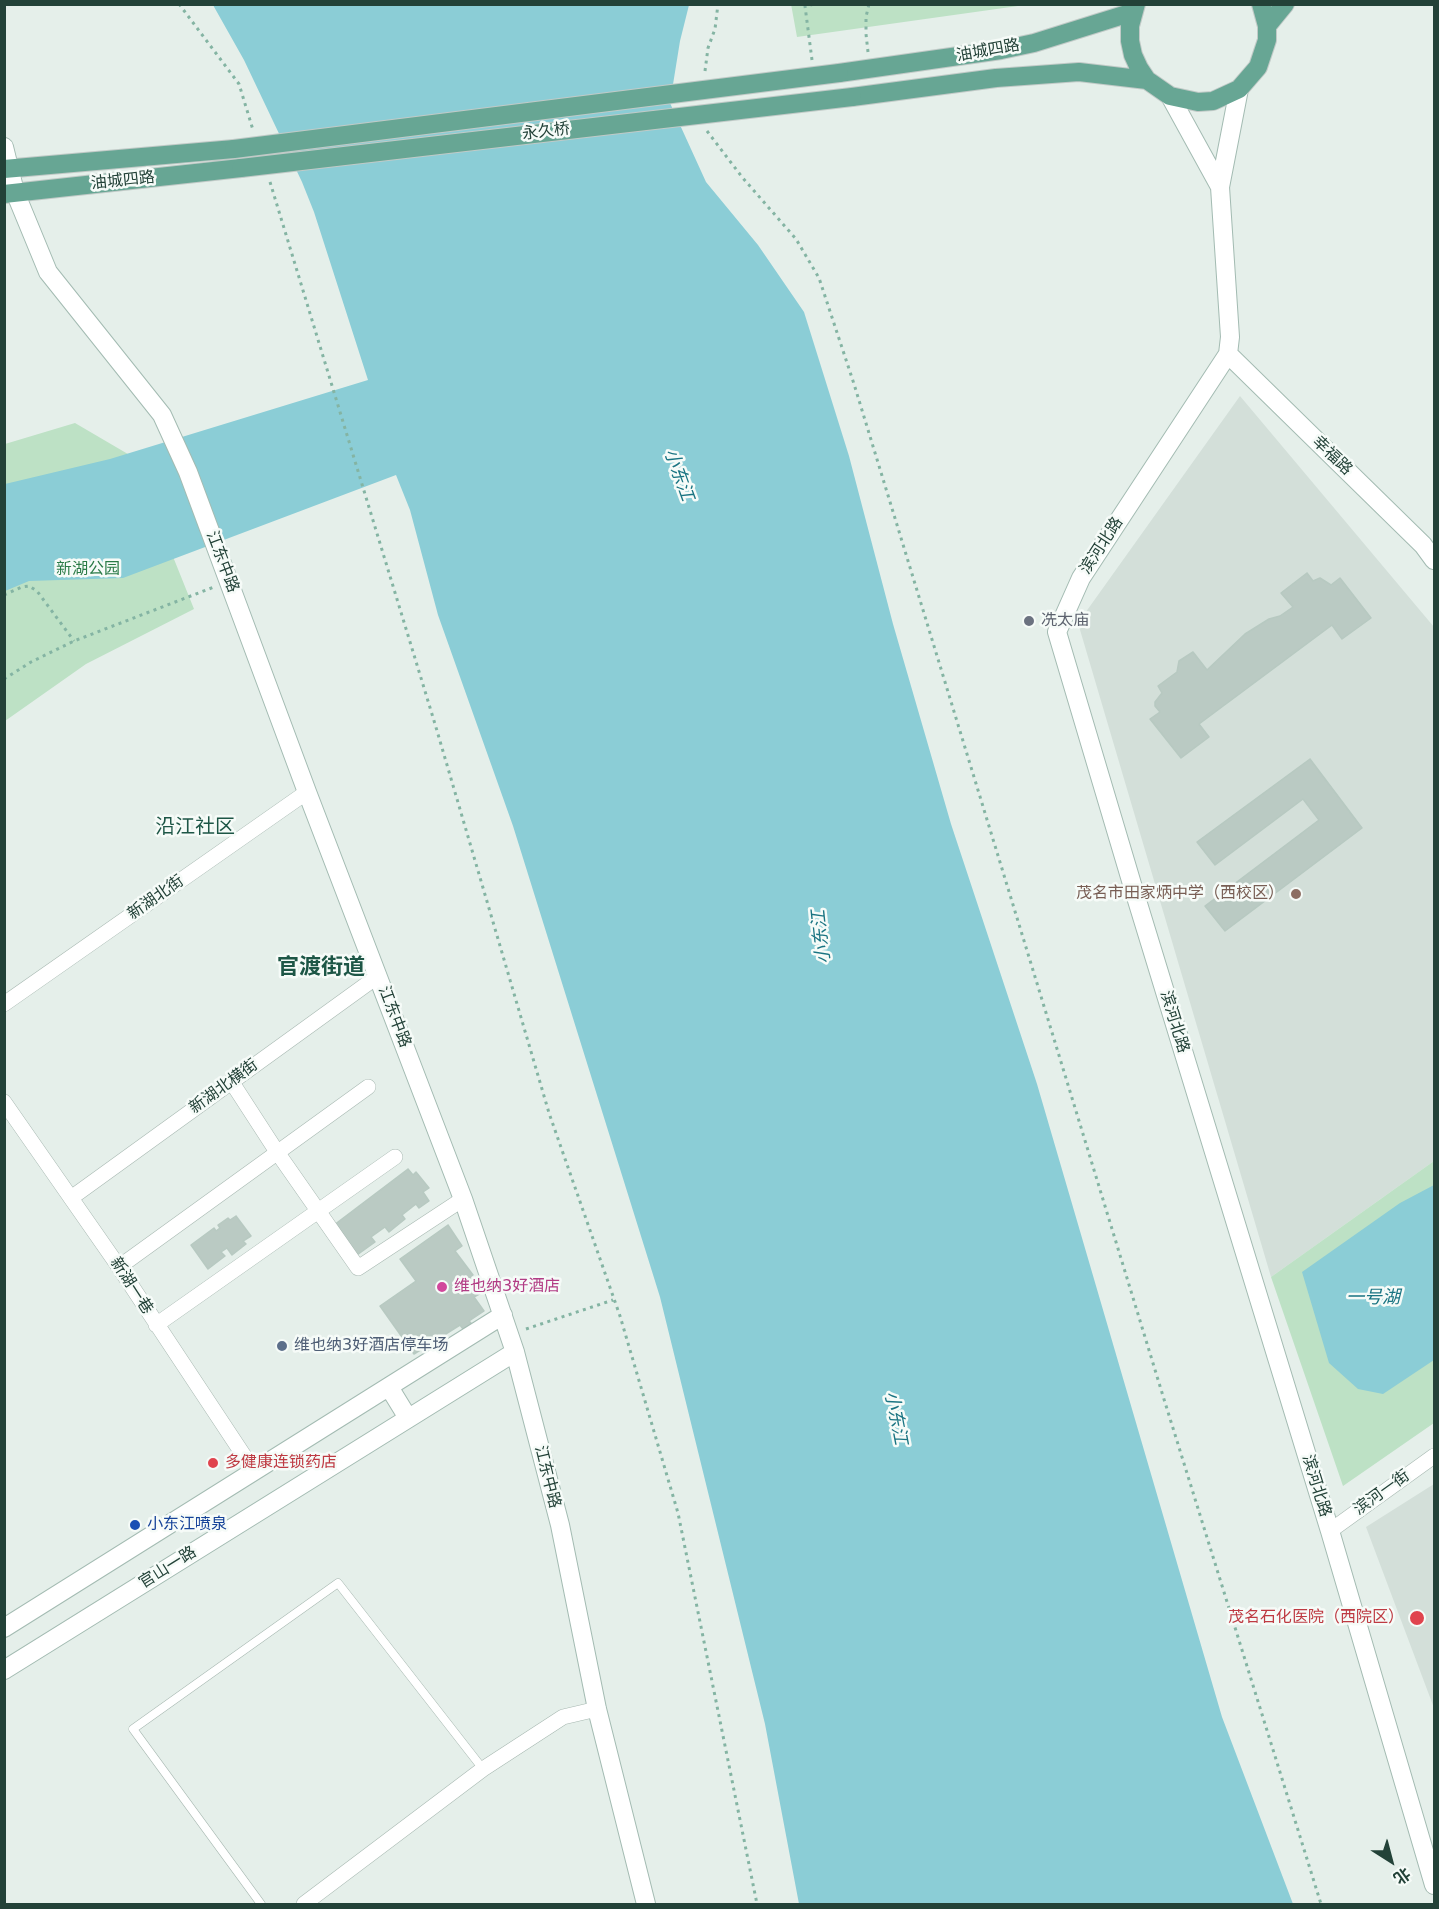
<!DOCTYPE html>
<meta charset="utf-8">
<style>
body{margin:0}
#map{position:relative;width:1439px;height:1909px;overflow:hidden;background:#e5efea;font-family:"DejaVu Sans","Noto Sans SC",sans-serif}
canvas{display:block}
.frame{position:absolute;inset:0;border:6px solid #234238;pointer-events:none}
.north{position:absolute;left:1361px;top:1831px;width:60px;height:60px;-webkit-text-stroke:4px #f6fbf8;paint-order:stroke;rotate:144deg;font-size:16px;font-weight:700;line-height:24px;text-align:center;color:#234238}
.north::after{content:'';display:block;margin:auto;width:21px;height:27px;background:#234238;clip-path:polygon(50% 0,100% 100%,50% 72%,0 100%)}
</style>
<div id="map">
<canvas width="1439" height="1909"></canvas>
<div class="frame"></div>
<div class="north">北</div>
</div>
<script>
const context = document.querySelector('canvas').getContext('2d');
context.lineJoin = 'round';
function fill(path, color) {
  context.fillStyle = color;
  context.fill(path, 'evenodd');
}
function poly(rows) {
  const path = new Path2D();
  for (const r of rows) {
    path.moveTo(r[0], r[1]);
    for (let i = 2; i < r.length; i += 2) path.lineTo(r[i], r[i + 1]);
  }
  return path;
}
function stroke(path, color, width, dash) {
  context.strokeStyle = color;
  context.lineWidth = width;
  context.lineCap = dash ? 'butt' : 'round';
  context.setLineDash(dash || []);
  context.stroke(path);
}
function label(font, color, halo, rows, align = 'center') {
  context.font = font + ' "DejaVu Sans","Noto Sans SC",sans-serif';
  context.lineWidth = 5;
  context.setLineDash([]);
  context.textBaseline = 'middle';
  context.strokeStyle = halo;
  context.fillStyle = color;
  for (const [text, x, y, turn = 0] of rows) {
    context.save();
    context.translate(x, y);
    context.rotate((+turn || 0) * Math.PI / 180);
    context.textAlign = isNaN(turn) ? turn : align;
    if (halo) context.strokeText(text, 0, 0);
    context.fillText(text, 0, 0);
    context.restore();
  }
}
fill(poly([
 [1240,396,1434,627,1434,1161,1271,1277,1078,623],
 [1434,1484,1434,1708,1366,1527]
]), '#d3dfd9');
fill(poly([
 [791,4,1025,4,1025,5,797,37],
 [75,423,133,457,194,609,86,664,5,721,5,444],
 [1434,1161,1434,1423,1343,1486,1271,1277]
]), '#bde1c5');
fill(poly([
 [213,5,689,5,680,41,670,103,706,182,758,245,804,312,849,456,893,624,951,824,1037,1084,1222,1717,1293,1904,799,1904,765,1724,660,1297,513,826,438,615,410,510,396,475,123,578,29,581,5,591,5,484,110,459,368,380,314,212,302,182,244,60],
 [1434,1185,1434,1360,1383,1394,1358,1389,1329,1363,1302,1272,1400,1203]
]), '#8bcdd6');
const building = poly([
 [1307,573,1313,581,1320,578,1331,585,1340,578,1371,618,1342,639,1332,625,1199,724,1209,737,1181,758,1150,719,1160,712,1155,706,1155,702,1162,693,1158,686,1177,672,1179,661,1193,652,1207,670,1245,634,1269,619,1280,616,1293,607,1281,593,1307,573],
 [1310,759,1362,828,1225,931,1205,906,1319,820,1303,799,1215,865,1197,842,1310,759],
 [408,1169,413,1175,416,1172,429,1188,423,1192,429,1201,419,1208,416,1204,402,1215,405,1219,389,1232,385,1227,371,1237,375,1242,357,1255,334,1225,408,1169],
 [236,1216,251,1236,243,1241,246,1244,232,1255,227,1248,221,1252,225,1256,208,1269,191,1245,214,1228,216,1231,220,1228,218,1225,228,1218,230,1220,236,1216],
 [448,1225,462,1246,455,1251,473,1275,470,1277,481,1293,474,1297,484,1311,469,1321,471,1323,463,1329,460,1325,414,1354,380,1306,416,1281,400,1259,448,1225]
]);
fill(building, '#bacac3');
stroke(building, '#b7c9c1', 1.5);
const lane = poly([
 [261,1904,133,1729,338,1583,483,1769]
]);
const street = poly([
 [4,1004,307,792],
 [231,1081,277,1152,358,1268,463,1199],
 [4,1102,119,1267,254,1471],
 [71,1198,378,976],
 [119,1267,368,1087],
 [156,1325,395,1157],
 [1330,1531,1434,1456],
 [304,1904,483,1769,563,1717,597,1709]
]);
const secondary = poly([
 [1239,89,1220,187,1230,337,1228,354,1081,578,1057,632,1132,884,1330,1531,1434,1885],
 [1170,96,1220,187],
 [4,147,15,192,48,272,162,415,188,472,307,792,463,1199,515,1352,560,1525,597,1709,646,1904],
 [1228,354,1423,545,1434,560],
 [389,1387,408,1418],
 [4,1628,503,1315],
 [4,1670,515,1352]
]);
const primary = poly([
 [1136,4,1130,26,1130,41,1133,55,1139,68,1147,80,1170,96,1198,102,1213,101,1239,89,1258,67,1267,40,1267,26,1261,4],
 [1267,26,1285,4],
 [839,73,1001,50,1034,43,1133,12],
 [852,97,996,78,1079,72,1147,80],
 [4,169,234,149],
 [4,194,241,168]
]);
stroke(lane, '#a7b8b1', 9);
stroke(street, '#a7b8b1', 16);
stroke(secondary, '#a3bbb2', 20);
stroke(primary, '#c1cac7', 20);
stroke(poly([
 [179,4,239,84,253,130],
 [885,4,902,4],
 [868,52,866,34,866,17,869,4],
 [812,60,805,6,815,4],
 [705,71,708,48,715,29,718,4],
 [707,131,742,177,796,239,819,278,854,384,1163,1396,1321,1904],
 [270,182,435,724,549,1113,620,1316,678,1513,757,1904],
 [4,595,22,587,29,586,37,591,74,641],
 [4,679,31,662,74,641,214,587],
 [526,1329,613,1300]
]), '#84b4a3', 3, [3, 4.5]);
stroke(lane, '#fff', 8);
stroke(street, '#fff', 15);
stroke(secondary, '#fff', 18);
stroke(primary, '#67a694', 18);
const primaryBridge = poly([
 [234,149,839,73],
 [241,168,852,97]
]);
stroke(primaryBridge, '#c1cac7', 20, []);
stroke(primaryBridge, '#67a694', 18);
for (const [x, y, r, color] of [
 [1029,621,6,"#6b7280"],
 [1296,894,6,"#8d6e63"],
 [442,1287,6,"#d1479c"],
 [282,1346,6,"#5c6f8a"],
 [213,1463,6,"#e0444e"],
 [135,1525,6,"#1a4fb4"],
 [1417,1618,8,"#e0444e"]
]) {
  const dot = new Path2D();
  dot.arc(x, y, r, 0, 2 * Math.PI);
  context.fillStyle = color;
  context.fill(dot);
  stroke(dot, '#f6fbf8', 2);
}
label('16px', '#234238', '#f6fbf8', [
 ["油城四路",988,51,-10],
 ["永久桥",546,132,-7],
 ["油城四路",123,181,-6],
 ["幸福路",1332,456,44],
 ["滨河北路",1102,546,-57],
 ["江东中路",222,562,69],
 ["新湖北街",156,898,-35],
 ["江东中路",394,1017,69],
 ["滨河北路",1174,1022,73],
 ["新湖北横街",224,1087,-36],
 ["新湖一巷",131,1286,57],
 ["江东中路",547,1477,76],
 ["滨河北路",1316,1486,73],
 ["滨河一街",1382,1493,-36],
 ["官山一路",168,1568,-32]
]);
label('16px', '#2a7b47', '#f6fbf8', [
 ["新湖公园",88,570]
]);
label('16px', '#5b616d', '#f6fbf8', [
 ["冼太庙",1041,621]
], 'left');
label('16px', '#785e54', '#f6fbf8', [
 ["茂名市田家炳中学（西校区）",1284,894]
], 'right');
label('16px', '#b23c85', '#f6fbf8', [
 ["维也纳3好酒店",454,1287]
], 'left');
label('16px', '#4e5e75', '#f6fbf8', [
 ["维也纳3好酒店停车场",294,1346]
], 'left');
label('16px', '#be3a42', '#f6fbf8', [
 ["多健康连锁药店",225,1463],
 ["茂名石化医院（西院区）",1404,1618,"right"]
], 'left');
label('16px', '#164399', '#f6fbf8', [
 ["小东江喷泉",147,1525]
], 'left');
label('italic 18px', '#197482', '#f6fbf8', [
 ["小东江",678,475,70],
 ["小东江",822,937,-96],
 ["一号湖",1373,1298],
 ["小东江",895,1418,79]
]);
label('20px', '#1d5646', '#f6fbf8', [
 ["沿江社区",195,828]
]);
label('bold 22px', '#1d5646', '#f6fbf8', [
 ["官渡街道",321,968]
]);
</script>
